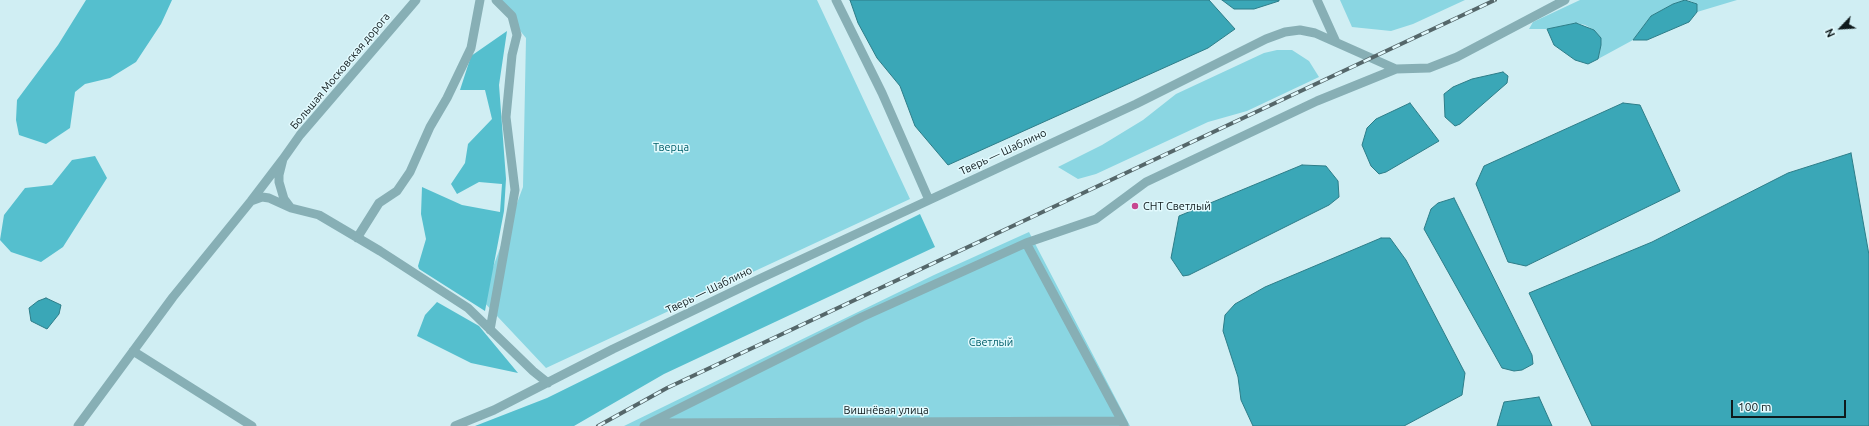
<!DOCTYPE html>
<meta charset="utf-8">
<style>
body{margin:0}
#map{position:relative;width:1869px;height:426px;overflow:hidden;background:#d0eef3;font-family:Ubuntu,sans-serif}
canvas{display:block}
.north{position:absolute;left:1821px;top:8px;width:40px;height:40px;-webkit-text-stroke:3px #e2fafe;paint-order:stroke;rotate:245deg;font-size:11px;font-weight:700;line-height:16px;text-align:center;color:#0f1a1c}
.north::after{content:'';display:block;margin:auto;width:14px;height:18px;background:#0f1a1c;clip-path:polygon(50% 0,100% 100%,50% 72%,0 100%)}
.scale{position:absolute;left:1731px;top:400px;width:115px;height:18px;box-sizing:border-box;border:2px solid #0f1a1c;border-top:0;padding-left:5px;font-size:12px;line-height:14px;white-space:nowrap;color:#0f1a1c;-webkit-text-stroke:3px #e2fafe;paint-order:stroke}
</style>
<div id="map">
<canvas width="1869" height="426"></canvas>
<div class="north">N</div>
<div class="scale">100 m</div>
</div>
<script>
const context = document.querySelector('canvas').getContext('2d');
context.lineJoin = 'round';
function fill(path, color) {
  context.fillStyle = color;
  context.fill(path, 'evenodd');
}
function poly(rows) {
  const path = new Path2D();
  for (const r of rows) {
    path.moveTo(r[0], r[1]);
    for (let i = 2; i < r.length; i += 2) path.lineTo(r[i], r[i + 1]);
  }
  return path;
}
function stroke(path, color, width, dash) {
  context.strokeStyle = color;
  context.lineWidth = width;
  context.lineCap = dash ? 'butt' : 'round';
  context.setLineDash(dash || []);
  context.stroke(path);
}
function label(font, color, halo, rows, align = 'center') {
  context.font = font + ' Ubuntu,sans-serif';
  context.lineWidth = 3;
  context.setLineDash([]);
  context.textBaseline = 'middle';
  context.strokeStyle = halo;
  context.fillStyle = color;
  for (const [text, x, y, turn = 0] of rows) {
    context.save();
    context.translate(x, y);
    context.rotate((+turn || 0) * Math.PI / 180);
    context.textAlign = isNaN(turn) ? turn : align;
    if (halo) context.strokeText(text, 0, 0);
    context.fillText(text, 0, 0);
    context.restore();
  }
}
fill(poly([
 [495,0,817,0,910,199,546,368,481,299,523,187,526,38],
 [1340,0,1465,0,1413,24,1391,31,1352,27],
 [1580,0,1685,0,1673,4,1651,16,1633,40,1598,59,1600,49,1594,30,1585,25,1576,23,1547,29,1529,29,1533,22],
 [1688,0,1737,0,1697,12,1697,4],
 [1277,50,1292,50,1309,61,1319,77,1247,111,1208,122,1096,174,1078,179,1058,167,1102,145,1143,120,1176,94,1264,53],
 [1029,232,1130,426,624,426,934,275]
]), '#8ad6e2');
fill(poly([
 [86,0,172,0,161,24,136,62,110,78,85,84,75,92,70,128,46,144,19,135,16,120,17,100,58,45],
 [507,31,499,85,506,179,504,211,485,311,419,269,418,266,426,239,421,214,422,187,462,205,500,212,502,184,479,182,457,194,451,184,465,163,468,144,492,119,485,90,460,90,471,56],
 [95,156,107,178,63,247,41,262,11,252,0,240,4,215,25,188,52,185,72,160],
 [920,214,935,247,664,374,574,426,475,426,547,398],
 [437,302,479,326,518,373,471,363,417,336,425,315]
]), '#55bfce');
const water = poly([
 [850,0,1209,0,1235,29,1208,48,948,165,915,126,900,86,877,58,858,23,850,0],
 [1222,0,1279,0,1279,1,1254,9,1234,9,1222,0],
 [1685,0,1697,4,1697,12,1689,22,1647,40,1633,40,1651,16,1673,4,1685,0],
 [1576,23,1594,30,1601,38,1601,45,1598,59,1588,64,1575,60,1554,45,1547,29,1576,23],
 [1503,72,1508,76,1507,83,1460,124,1455,126,1445,117,1444,94,1453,87,1472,79,1503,72],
 [1410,103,1439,141,1386,172,1379,174,1371,166,1362,145,1367,128,1376,119,1410,103],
 [1623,103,1640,105,1680,191,1526,266,1508,262,1476,184,1484,166,1623,103],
 [1851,153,1869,255,1869,426,1592,426,1529,293,1652,242,1788,173,1851,153],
 [1302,165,1326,166,1338,181,1339,197,1329,205,1189,275,1183,276,1171,258,1179,216,1302,165],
 [1454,198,1532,355,1533,364,1522,370,1514,371,1502,368,1424,229,1431,209,1438,203,1454,198],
 [1381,238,1390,238,1406,260,1465,373,1462,395,1404,426,1253,426,1241,400,1238,377,1223,331,1225,315,1235,304,1265,287,1381,238],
 [46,298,61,305,59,314,47,329,31,321,29,308,38,301,46,298],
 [1539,397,1552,426,1497,426,1504,402,1539,397]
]);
fill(water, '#3aa7b7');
stroke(water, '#2d7d88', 1);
stroke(poly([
 [836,0,882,93,929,200],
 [1317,0,1336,42],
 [251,201,262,197,269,198,291,208,319,215,380,251,468,308,533,371,548,383],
 [290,207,284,199,279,182,279,175,283,159,300,135,416,0],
 [357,238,379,203,397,191,410,172,430,127,447,98,471,48,480,0],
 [1026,243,1124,425],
 [490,330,515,190,506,117,512,55,517,35,512,16,496,0],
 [133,351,252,426],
 [652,423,1122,421],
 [78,426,173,297,251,201,283,159],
 [455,426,494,410,613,349,757,280,1136,104,1266,39,1285,32,1300,30,1315,33,1396,69,1429,68,1457,57,1565,0],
 [644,426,862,317,1026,243,1096,219,1146,182,1317,101,1396,69]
]), '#87afb5', 9);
const rail = poly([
 [598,426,667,388,1495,0]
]);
stroke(rail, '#55676a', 4);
stroke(rail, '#e2fafe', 2.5, [8]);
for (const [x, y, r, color] of [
 [1135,206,4,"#c74791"]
]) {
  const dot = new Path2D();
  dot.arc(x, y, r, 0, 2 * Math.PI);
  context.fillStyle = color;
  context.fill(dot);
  stroke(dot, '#e2fafe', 1.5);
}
label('11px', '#0f1a1c', '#e2fafe', [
 ["Большая Московская дорога",340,71,-50],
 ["Тверь — Шаблино",1003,152,-25],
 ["Тверь — Шаблино",709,290,-26],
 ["Вишнёвая улица",886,410]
]);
label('11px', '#005f6a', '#e2fafe', [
 ["Тверца",671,147],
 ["Светлый",991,342]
]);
label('11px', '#0f1a1c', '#e2fafe', [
 ["СНТ Светлый",1143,206]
], 'left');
</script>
